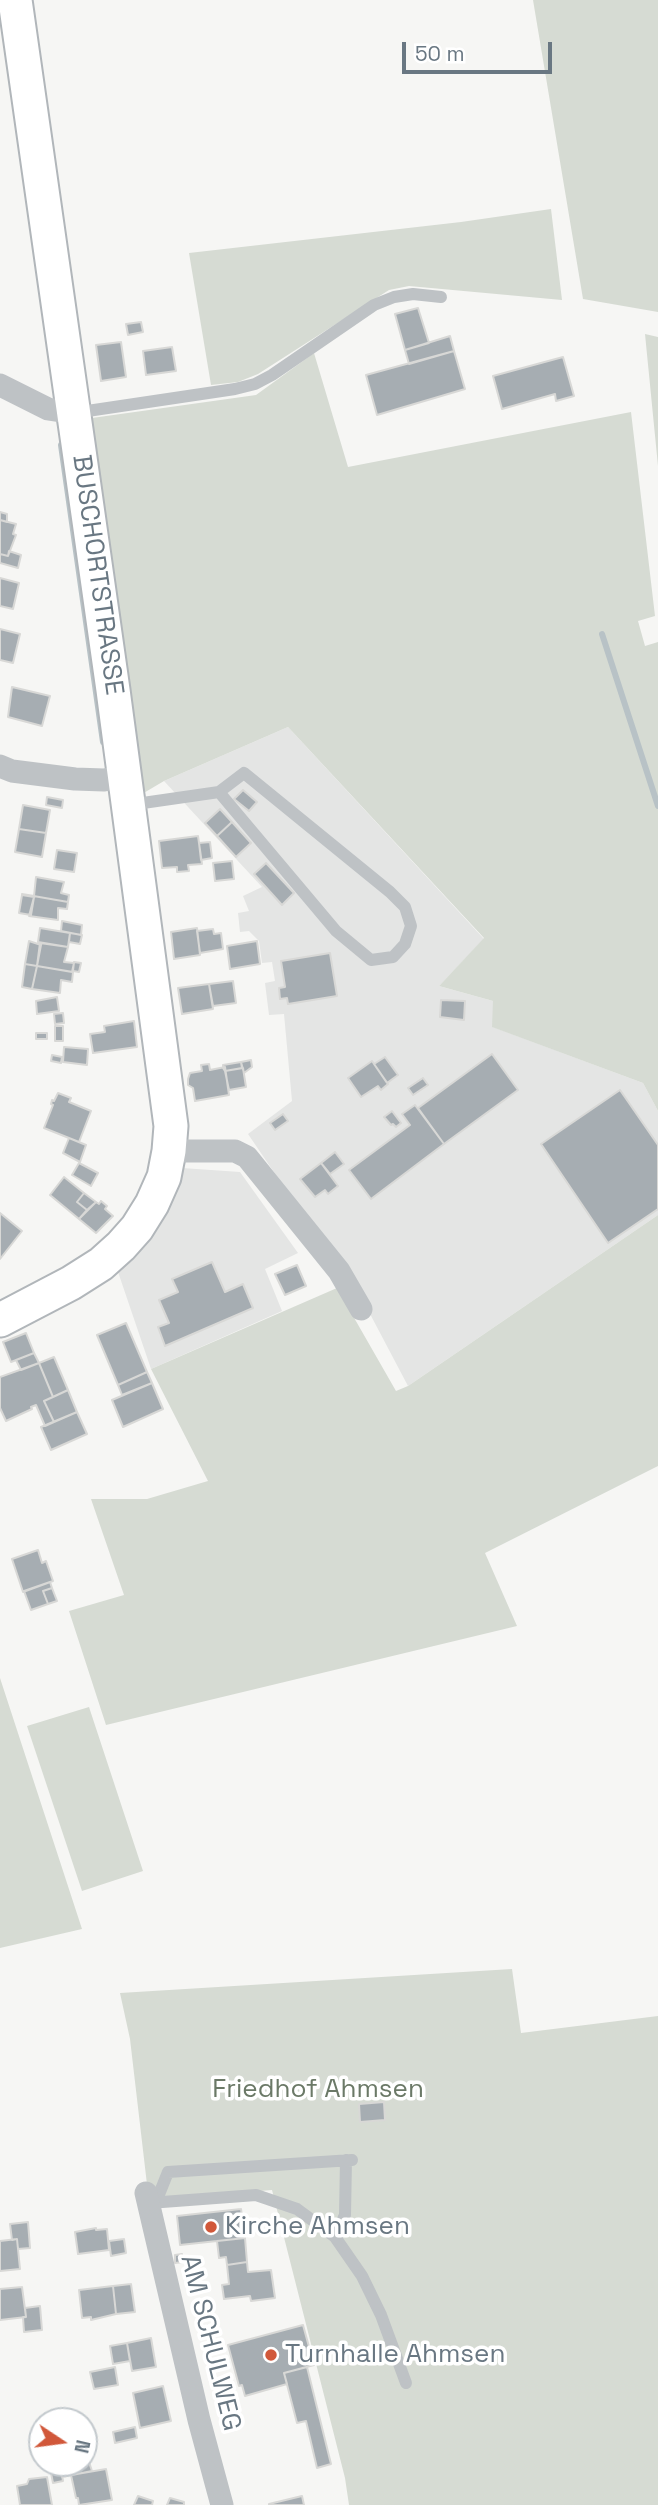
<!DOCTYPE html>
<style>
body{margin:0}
#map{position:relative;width:658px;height:2505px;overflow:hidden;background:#f6f6f4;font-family:"Space Grotesk",sans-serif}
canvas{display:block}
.north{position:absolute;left:28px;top:2407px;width:70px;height:70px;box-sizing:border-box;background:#fff;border:2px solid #c3c9cd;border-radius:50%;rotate:103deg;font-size:19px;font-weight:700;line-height:28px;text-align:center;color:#697782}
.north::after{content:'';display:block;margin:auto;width:24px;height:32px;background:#d1583a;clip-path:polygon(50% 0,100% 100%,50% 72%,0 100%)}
.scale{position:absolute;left:402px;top:42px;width:150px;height:32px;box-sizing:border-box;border:4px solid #697782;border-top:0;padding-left:9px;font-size:21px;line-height:24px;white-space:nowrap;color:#697782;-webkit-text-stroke:5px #fff;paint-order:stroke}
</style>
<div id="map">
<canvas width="658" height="2505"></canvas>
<div class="north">N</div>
<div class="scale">50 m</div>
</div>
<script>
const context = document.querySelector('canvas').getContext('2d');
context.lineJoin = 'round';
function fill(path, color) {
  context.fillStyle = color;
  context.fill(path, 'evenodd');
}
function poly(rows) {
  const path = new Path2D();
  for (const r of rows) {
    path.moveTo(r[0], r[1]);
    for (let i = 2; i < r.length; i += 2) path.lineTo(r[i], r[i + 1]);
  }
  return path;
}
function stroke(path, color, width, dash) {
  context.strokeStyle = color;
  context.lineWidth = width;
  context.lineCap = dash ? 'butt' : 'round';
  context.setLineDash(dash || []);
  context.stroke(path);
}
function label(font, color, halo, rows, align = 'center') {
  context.font = font + ' "Space Grotesk",sans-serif';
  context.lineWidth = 7;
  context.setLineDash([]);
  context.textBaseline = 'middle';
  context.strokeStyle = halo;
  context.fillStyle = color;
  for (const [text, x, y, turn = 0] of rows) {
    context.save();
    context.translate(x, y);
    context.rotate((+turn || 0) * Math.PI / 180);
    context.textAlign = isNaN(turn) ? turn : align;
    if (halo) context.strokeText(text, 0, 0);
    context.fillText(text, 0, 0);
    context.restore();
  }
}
fill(poly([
 [288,727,484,939,439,986,493,1001,493,1027,643,1083,658,1111,658,1215,408,1386,369,1312,248,1134,292,1101,284,1014,269,1015,265,983,275,981,272,962,262,963,259,941,249,931,240,932,238,913,249,911,243,896,262,887,164,781],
 [182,1168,240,1172,298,1253,265,1269,282,1311,151,1369,116,1266]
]), '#e4e5e4');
fill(poly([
 [533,0,658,0,658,312,583,299],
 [551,209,562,300,409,286,389,290,258,374,238,382,211,385,189,253,461,222],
 [645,334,658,337,658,466],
 [314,353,348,467,631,412,655,616,638,621,645,646,658,642,658,1111,643,1083,492,1027,493,1001,439,986,484,938,288,727,164,781,142,794,85,433,92,418,256,395],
 [658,1215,658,1466,485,1553,517,1626,106,1725,69,1611,124,1595,91,1499,147,1499,208,1481,151,1369,337,1288,396,1391,408,1386],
 [0,1678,82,1929,0,1948],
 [89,1707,143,1871,82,1891,27,1726],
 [512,1969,521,2033,658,2016,658,2505,349,2505,345,2478,272,2190,162,2199,148,2193,130,2039,120,1993]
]), '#d6dbd3');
stroke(poly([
 [61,445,103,742],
 [602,634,658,806]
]), '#b8c2c6', 6);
const building = poly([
 [418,308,429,343,405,350,395,314,418,308],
 [141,322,143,332,128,335,126,324,141,322],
 [450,336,454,351,409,364,405,350,450,336],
 [121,342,126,377,101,381,96,345,121,342],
 [172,347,176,371,146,375,143,351,172,347],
 [454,351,465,389,377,415,366,375,454,351],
 [563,357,574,396,556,401,555,394,502,409,493,376,563,357],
 [0,512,7,514,7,522,0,520,0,512],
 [0,520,16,524,13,534,16,535,8,556,0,554,0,520],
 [9,551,21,555,18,568,0,563,0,554,8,556,9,551],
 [0,578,19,583,13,609,0,606,0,578],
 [0,629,20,634,13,663,0,660,0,629],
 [12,687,50,696,42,726,8,717,12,687],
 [243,790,257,802,249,811,234,799,243,790],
 [47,797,63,800,62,808,46,805,47,797],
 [23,805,50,810,46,833,19,829,23,805],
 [220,809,232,822,217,836,205,823,220,809],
 [232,822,251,843,236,857,217,836,232,822],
 [19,829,46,833,42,857,15,852,19,829],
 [198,836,202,864,188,865,189,871,177,872,177,867,162,868,159,841,198,836],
 [210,842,212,858,201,860,199,843,210,842],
 [57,850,77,853,74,872,54,869,57,850],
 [232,861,234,879,215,881,213,863,232,861],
 [266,863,294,893,282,905,254,874,266,863],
 [36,877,64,882,61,893,69,895,68,902,22,894,34,896,36,877],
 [22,894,68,902,67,909,58,908,58,920,29,916,34,897,22,894],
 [22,895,34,897,31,915,19,913,22,895],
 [62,921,82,925,81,935,61,931,62,921],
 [40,928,70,933,68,947,38,942,40,928],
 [197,928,200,955,174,959,171,932,197,928],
 [213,929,214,934,221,933,223,949,200,953,197,931,213,929],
 [70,933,82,935,80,944,69,942,70,933],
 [29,941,41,945,37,966,25,964,29,941],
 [257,941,260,964,230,969,227,946,257,941],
 [40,943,68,947,64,962,74,963,72,972,37,966,40,943],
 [330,953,337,996,288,1004,287,998,280,999,279,988,285,987,281,961,330,953],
 [74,962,81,963,79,972,73,971,74,962],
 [25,964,37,966,32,989,22,987,25,964],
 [37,966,73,972,72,982,61,980,60,993,32,989,37,966],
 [233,981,236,1003,213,1006,209,984,233,981],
 [209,984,213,1009,182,1014,178,988,209,984],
 [57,997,59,1011,37,1014,36,1001,57,997],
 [441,1000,465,1001,464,1020,440,1017,441,1000],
 [63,1013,64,1023,55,1024,54,1014,63,1013],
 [134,1021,137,1047,93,1053,90,1034,105,1032,104,1026,134,1021],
 [55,1026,63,1026,63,1041,55,1041,55,1026],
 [36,1033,47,1033,47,1039,36,1039,36,1033],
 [64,1047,88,1049,87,1065,63,1062,64,1047],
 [492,1054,518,1090,444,1144,418,1108,492,1054],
 [52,1055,62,1057,61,1063,51,1061,52,1055],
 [385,1057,398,1075,387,1083,374,1064,385,1057],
 [251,1060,252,1067,244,1073,241,1062,251,1060],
 [372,1061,388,1084,381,1090,378,1086,361,1097,348,1078,372,1061],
 [241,1062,242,1068,225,1071,223,1068,223,1065,241,1062],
 [209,1064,210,1070,225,1067,229,1095,195,1101,193,1088,188,1085,188,1079,190,1073,202,1071,201,1065,209,1064],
 [243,1068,246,1087,229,1090,225,1071,243,1068],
 [423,1078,428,1085,413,1095,408,1088,423,1078],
 [620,1090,658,1145,658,1209,608,1243,541,1144,620,1090],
 [58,1093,71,1098,69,1102,91,1111,79,1142,44,1128,53,1105,51,1104,52,1100,54,1101,58,1093],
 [415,1105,444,1144,371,1199,349,1170,410,1125,402,1114,415,1105],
 [392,1111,401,1123,396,1127,393,1124,391,1125,384,1117,392,1111],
 [283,1114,288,1121,275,1130,270,1123,283,1114],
 [69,1138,86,1145,80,1162,63,1153,69,1138],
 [335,1152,344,1164,330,1174,321,1163,335,1152],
 [79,1163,98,1173,91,1186,72,1175,79,1163],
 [321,1163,338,1186,328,1194,325,1190,315,1197,300,1179,321,1163],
 [64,1177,84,1193,77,1202,87,1210,79,1219,50,1195,64,1177],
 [84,1193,96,1202,87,1210,77,1202,84,1193],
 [101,1201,107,1206,105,1209,113,1216,96,1233,79,1219,96,1202,99,1204,101,1201],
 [0,1213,22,1231,0,1259,0,1213],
 [212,1262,225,1292,243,1284,253,1308,165,1346,158,1327,169,1323,159,1300,178,1292,172,1279,212,1262],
 [297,1265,306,1286,285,1295,275,1274,297,1265],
 [126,1323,147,1372,118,1385,97,1335,126,1323],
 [26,1333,34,1353,11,1362,3,1342,26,1333],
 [34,1353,39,1363,21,1370,16,1360,34,1353],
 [54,1357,68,1390,53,1397,39,1363,54,1357],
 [39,1363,53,1397,44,1401,54,1422,45,1426,36,1405,31,1407,32,1409,6,1421,0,1408,0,1377,39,1363],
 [147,1372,152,1383,122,1395,118,1385,147,1372],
 [152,1383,163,1409,123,1427,112,1400,152,1383],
 [68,1390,77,1412,54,1422,44,1401,68,1390],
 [77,1412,87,1434,51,1450,41,1427,77,1412],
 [38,1550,42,1563,46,1561,53,1581,23,1592,12,1559,38,1550],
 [50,1582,52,1588,43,1591,48,1604,31,1610,24,1591,50,1582],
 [52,1588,57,1601,48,1604,43,1591,52,1588],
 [384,2102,385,2120,360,2122,359,2104,384,2102],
 [241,2209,245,2238,180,2245,177,2216,241,2209],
 [28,2222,30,2248,18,2249,17,2239,12,2240,10,2224,28,2222],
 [96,2228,96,2230,107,2229,109,2250,78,2254,75,2232,96,2228],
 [245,2238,247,2262,227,2265,226,2257,219,2258,217,2241,245,2238],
 [17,2239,20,2269,0,2271,0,2241,17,2239],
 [124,2239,126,2253,111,2256,109,2241,124,2239],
 [182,2254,183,2262,175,2263,175,2255,182,2254],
 [247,2262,248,2272,271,2270,275,2298,251,2301,250,2296,224,2299,222,2285,229,2284,227,2265,247,2262],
 [131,2284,135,2312,116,2314,113,2286,131,2284],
 [113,2286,116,2314,91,2320,91,2317,82,2318,79,2290,113,2286],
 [22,2287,26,2317,0,2320,0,2289,22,2287],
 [40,2306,42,2330,24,2332,23,2317,26,2317,25,2308,40,2306],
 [303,2325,314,2365,284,2373,287,2384,245,2396,242,2385,239,2386,228,2345,303,2325],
 [151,2338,156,2367,132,2371,127,2343,151,2338],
 [127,2343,130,2361,113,2364,110,2346,127,2343],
 [115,2367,118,2385,94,2389,90,2372,115,2367],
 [307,2367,331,2464,317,2468,306,2421,297,2423,284,2373,307,2367],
 [163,2386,171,2421,140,2428,133,2393,163,2386],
 [135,2427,137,2438,115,2443,113,2432,135,2427],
 [88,2459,92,2471,72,2475,70,2463,84,2463,84,2460,88,2459],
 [49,2463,60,2463,63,2481,53,2483,49,2463],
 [70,2463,72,2475,62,2477,60,2465,70,2463],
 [106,2469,112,2500,79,2505,78,2498,76,2498,71,2475,106,2469],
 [47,2477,52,2505,20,2505,17,2486,27,2484,29,2479,47,2477],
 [138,2496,153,2501,152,2505,134,2505,138,2496],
 [302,2496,304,2505,269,2505,269,2504,302,2496],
 [170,2498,184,2502,184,2505,167,2505,170,2498]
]);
fill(building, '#a6adb2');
stroke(building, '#d8d8d6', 2);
const secondary = poly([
 [0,1320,71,1283,101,1264,121,1246,137,1228,152,1204,164,1177,169,1151,171,1126,113,690,15,0]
]);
stroke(secondary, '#b1b6ba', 37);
stroke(poly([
 [74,413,235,389,255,384,272,375,374,305,394,297,413,294,441,297],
 [129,805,219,792,336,931,371,960,393,957,405,944,411,926,405,907,390,892,244,773,219,792],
 [149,2203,256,2195,297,2209,335,2237,362,2276,381,2315,406,2383],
 [149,2203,158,2197,168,2172,352,2160],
 [335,2237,345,2215,346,2160]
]), '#bec2c5', 12);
stroke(poly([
 [0,385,48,409,74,413],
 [0,766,12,771,75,779,104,780,125,776],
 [169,1151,235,1151,247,1157,339,1271,361,1309],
 [146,2193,199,2420,222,2505]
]), '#bec2c5', 23);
stroke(secondary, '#fff', 33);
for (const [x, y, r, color] of [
 [211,2227,7,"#d1583a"],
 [271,2355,7,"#d1583a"]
]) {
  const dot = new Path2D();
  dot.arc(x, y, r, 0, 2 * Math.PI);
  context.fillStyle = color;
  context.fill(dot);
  stroke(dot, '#fff', 2.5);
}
label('26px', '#697782', '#fff', [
 ["BUSCHORTSTRASSE",97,575,82],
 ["AM SCHULWEG",210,2343,76]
]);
label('26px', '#6b7967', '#fff', [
 ["Friedhof Ahmsen",318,2090]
]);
label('26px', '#697782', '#fff', [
 ["Kirche Ahmsen",225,2227],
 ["Turnhalle Ahmsen",285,2355]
], 'left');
</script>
